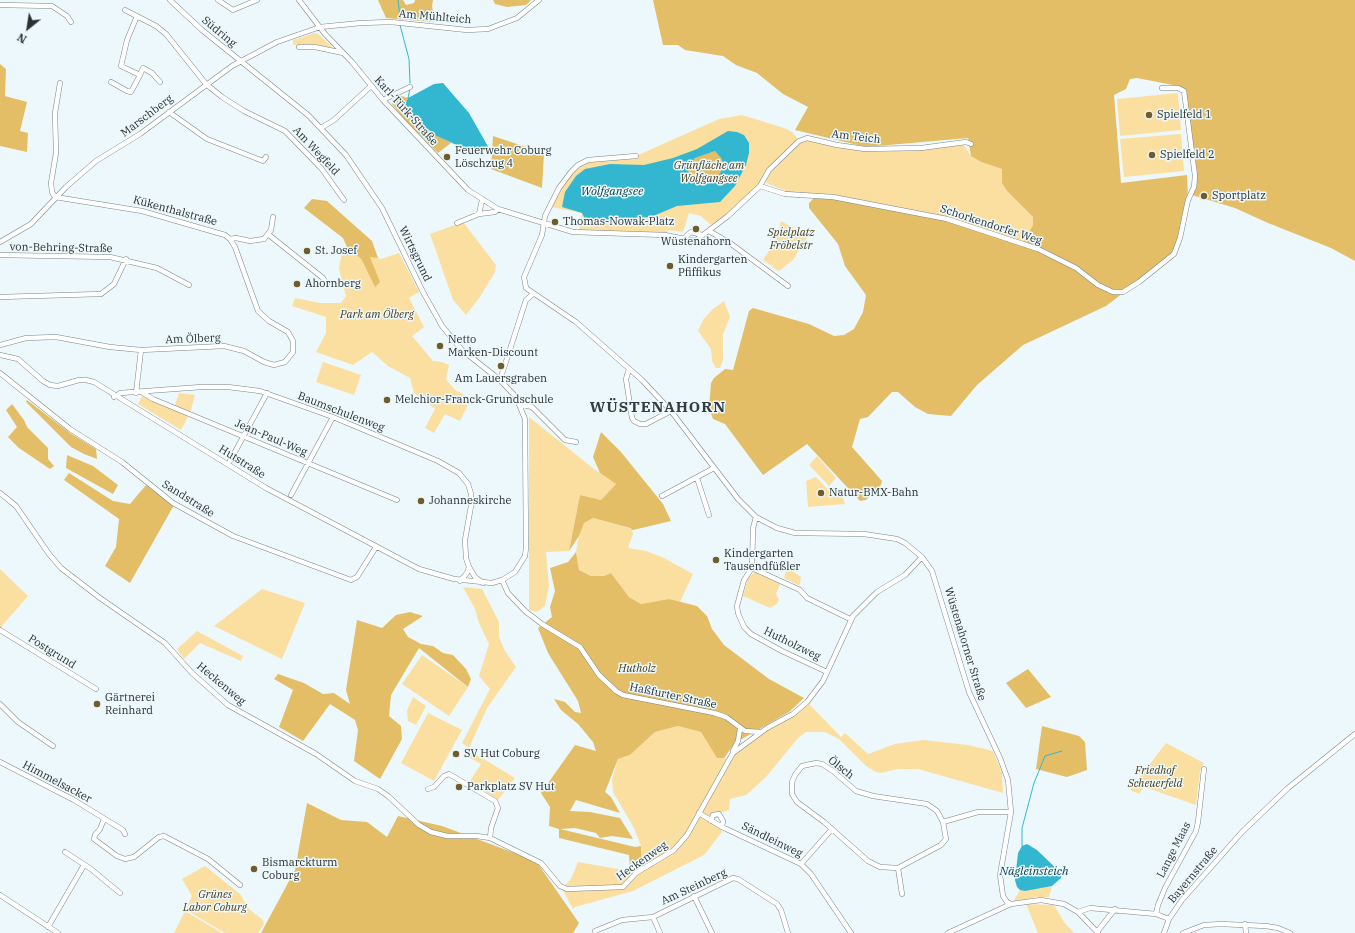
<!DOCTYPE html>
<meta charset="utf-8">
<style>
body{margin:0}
#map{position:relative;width:1355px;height:933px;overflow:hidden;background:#ecf8fb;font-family:"IBM Plex Serif",serif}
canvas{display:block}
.north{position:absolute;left:8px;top:8px;width:40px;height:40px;-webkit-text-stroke:3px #ecf8fb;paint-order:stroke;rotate:210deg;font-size:11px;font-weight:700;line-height:16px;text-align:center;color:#2b3031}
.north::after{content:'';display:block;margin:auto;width:14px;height:18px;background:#2b3031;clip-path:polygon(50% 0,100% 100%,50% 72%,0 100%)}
</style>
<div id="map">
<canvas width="1355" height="933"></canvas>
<div class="north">N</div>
</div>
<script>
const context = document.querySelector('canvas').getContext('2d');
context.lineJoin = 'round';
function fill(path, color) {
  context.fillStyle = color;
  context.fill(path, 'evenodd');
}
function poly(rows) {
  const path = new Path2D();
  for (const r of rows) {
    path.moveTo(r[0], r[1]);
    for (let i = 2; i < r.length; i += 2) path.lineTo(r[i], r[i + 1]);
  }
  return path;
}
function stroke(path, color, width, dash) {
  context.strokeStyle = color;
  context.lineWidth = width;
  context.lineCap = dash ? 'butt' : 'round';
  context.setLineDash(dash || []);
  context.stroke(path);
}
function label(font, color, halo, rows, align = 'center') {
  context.font = font + ' "IBM Plex Serif",serif';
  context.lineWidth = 3;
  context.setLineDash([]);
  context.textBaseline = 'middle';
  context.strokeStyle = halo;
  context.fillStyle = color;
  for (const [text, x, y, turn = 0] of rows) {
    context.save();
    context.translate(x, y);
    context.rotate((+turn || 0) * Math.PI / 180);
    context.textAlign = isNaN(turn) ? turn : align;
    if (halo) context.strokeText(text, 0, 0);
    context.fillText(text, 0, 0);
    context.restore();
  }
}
fill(poly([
 [315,33,318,34,333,48,311,44,293,45,293,40],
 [1178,93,1181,130,1120,136,1117,99],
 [742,115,787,129,793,133,799,141,769,170,760,186,718,225,711,225,701,216,689,213,683,232,668,230,665,235,579,233,582,213,551,207,570,174,576,168,591,160,633,159,636,156,719,119],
 [1181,134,1184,171,1124,177,1120,139],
 [808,140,865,151,884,152,964,145,971,156,981,162,1002,169,1002,183,1007,191,1033,217,1033,225,1023,243,947,217,833,196,791,193,766,183,767,177,772,171,798,144],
 [781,221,808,236,793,260,779,271,772,267,779,255,772,266,763,260,774,243,784,248,775,242],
 [463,222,496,265,495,272,480,297,466,315,453,300,430,234],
 [343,246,381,259,399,253,419,292,409,298,424,327,412,336,433,361,442,362,449,365,446,379,454,389,471,399,460,421,445,414,434,433,425,428,435,409,414,393,410,378,388,366,372,352,353,365,316,352,326,333,326,317,292,306,295,298,320,303,341,303,346,296,339,269],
 [724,301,730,317,723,334,723,360,720,368,716,368,712,361,711,349,698,331,703,320,713,309],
 [323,362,361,375,354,395,316,382],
 [179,393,195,395,190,413,181,430,138,404,142,396,174,408],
 [529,417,594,469,616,484,601,500,580,495,569,551,546,552,549,586,545,606,537,612,529,610],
 [817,456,836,478,829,486,809,465],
 [816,477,829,491,842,495,845,504,808,507,806,481],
 [593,518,632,529,633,534,628,548,646,551,664,558,693,574,680,602,669,599,641,604,629,597,611,573,604,576,591,576,579,570,576,552,579,536,584,523],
 [791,565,793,566,794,572,801,577,800,584,798,585,784,578,787,567],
 [0,569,28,596,1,627,0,627],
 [755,572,780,584,776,594,779,600,777,604,770,608,743,596,748,578],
 [463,587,482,589,499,622,499,637,505,651,516,667,487,708,469,748,462,743,490,689,479,676,489,644,479,623,475,609],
 [262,589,305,603,282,659,214,626],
 [197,631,243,656,241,661,200,643,184,659,177,649],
 [422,655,468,687,449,716,402,684],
 [413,697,426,706,416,725,408,721,407,711],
 [807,702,841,737,845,733,868,754,895,744,923,740,968,745,993,751,1002,773,1003,793,918,769,897,769,881,773,876,772,866,766,839,739,825,732,806,732,798,738,766,777,746,795,730,799,729,810,716,814,711,821,699,814,679,845,654,865,674,852,700,817,719,827,722,832,704,855,633,891,575,907,573,909,561,887,620,888,641,870,641,846,634,828,613,792,612,780,618,759,630,755,655,732,678,726,701,732,717,757,724,758,728,760,738,748,787,718],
 [428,713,462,730,434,781,401,763],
 [1166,743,1204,763,1200,771,1196,805,1144,787,1139,794,1130,790],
 [469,753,477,755,515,778,498,800,470,781,481,764,468,757],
 [578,862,635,872,621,885,572,887,564,886,571,879],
 [205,866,240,894,249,909,263,920,264,924,258,933,225,933,186,910,192,896,182,879],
 [1052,886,1049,897,1036,897,1013,902,1020,890],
 [1026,904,1054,905,1064,922,1074,933,1038,933],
 [185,911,222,933,174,933]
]), '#fbdfa0');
fill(poly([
 [378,0,403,0,406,5,414,3,415,0,433,0,432,6,435,22,386,18],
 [493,0,531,0,526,5,507,7,495,4],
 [653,0,1355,0,1355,261,1331,248,1268,223,1235,208,1192,195,1194,187,1182,89,1178,86,1137,78,1130,79,1126,89,1114,95,1121,183,1187,175,1188,200,1174,254,1106,306,1023,345,977,385,951,416,928,414,915,407,898,392,892,392,868,417,860,419,852,447,882,481,881,485,866,500,860,501,807,444,763,475,725,424,713,419,709,408,711,383,714,378,725,369,733,370,749,311,753,308,809,324,834,336,844,335,854,329,863,312,866,295,845,266,838,244,809,208,809,203,815,197,832,197,947,219,1023,243,1033,225,1033,217,1007,191,1002,183,1002,169,981,162,971,156,968,138,866,147,795,130,808,107,783,94,757,73,736,65,723,56,685,50,678,45,663,45],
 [0,64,6,69,5,96,27,102,20,131,28,133,27,152,0,146],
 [398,95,408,98,405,105,423,127,451,143,438,153,405,120,392,104],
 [493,136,544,153,542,188,491,169],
 [715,151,721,158,723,163,722,170,717,179,710,183,701,185,693,181,688,171,690,164,695,158],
 [312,199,327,201,372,241,378,258,370,257,380,282,375,287,362,260,358,256,350,254,343,238,304,208],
 [27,400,70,433,96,449,97,459,84,454,71,447,26,402],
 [12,404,24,420,27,427,48,448,48,459,54,466,50,469,19,448,8,437,17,427,6,410],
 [601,432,621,452,663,504,671,521,633,530,630,528,593,518,584,523,579,536,569,551,580,495,601,500,616,484,600,473,593,457],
 [67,455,93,466,118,485,113,494,66,468],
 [69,473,113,501,130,504,146,485,174,505,130,583,105,566,116,547,119,519,64,480],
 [576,552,579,570,591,576,604,576,611,573,629,597,641,604,669,599,697,606,707,616,712,629,724,645,769,679,804,698,789,712,735,743,724,758,717,758,701,732,678,726,655,732,630,755,618,759,605,792,611,797,620,813,576,800,570,811,590,812,620,818,633,839,612,836,600,838,596,833,575,828,560,829,635,847,641,846,641,867,630,867,629,855,559,838,559,829,549,826,550,807,541,793,575,745,596,751,593,742,578,724,561,710,554,699,565,702,575,712,581,713,578,701,548,653,538,628,552,617,550,607,555,591,550,568,568,562],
 [410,612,423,616,403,629,408,637,421,644,433,646,443,653,453,655,466,669,471,679,468,687,419,648,391,695,389,716,401,726,402,739,380,779,354,761,358,730,355,720,330,704,303,741,279,727,293,690,274,679,278,674,304,683,323,694,334,693,350,704,346,690,357,620,382,628,396,615],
 [1028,669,1051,697,1026,708,1006,683],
 [1042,726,1079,736,1085,742,1087,770,1067,777,1036,769],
 [307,803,341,820,367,822,387,837,398,816,442,826,528,858,538,864,579,923,573,933,261,933,295,870]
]), '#e3be67');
fill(poly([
 [443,83,469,113,490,150,480,152,467,150,435,135,412,116,405,105,408,98,434,84],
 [728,131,737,132,744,135,749,143,749,153,746,165,735,186,720,202,677,206,651,217,586,221,582,213,562,207,565,192,576,176,585,169,610,164,644,165,673,158,697,149],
 [715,151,721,158,723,163,722,170,717,178,710,183,701,185,693,181,688,171,690,164,695,158],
 [1027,844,1037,850,1061,873,1061,878,1052,886,1025,891,1020,890,1017,887,1015,880,1018,853,1022,846]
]), '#33b7d1');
stroke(poly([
 [398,0,400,19],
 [400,25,409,59,410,83],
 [408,98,410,89],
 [1022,846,1022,828,1034,783,1045,756,1062,751]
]), '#33b7d1', 1);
const minor = poly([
 [170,0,202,30,308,115,346,155,382,208,423,292,442,326,462,350,500,380],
 [218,0,233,10,257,0],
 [299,0,325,34,352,62,383,100,468,190,498,209,573,232,665,235,695,241,728,216,760,186,769,170,799,141,807,138,837,145,865,149,921,148,966,142,971,144],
 [0,5,52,6,67,16,71,22],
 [125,10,156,26,166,34,206,84,222,97,244,111,285,131,321,168,344,200],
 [299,47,315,47,343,53],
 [140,75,143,68,152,73,160,82],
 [111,82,127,91,131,92,140,75,121,66,127,40,137,16],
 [383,100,410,87],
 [169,112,207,139,263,161,266,157],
 [321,128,334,120,371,86],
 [636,156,588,160,578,165,571,172,559,188,545,216,542,235,524,277,526,288,576,322,642,380,671,411,738,499,756,517,777,528,795,533,864,534,897,539,905,543,922,557,932,571,969,692,1000,758,1008,780,1011,812,1000,875,1003,896,1007,902,1011,904,1041,900,1064,904,1078,912,1098,933],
 [760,186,785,194,833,197,947,219,1038,249,1076,268,1098,285,1113,292,1123,292,1139,282,1174,254,1180,238,1188,200,1194,187,1195,176,1184,91,1178,88,1162,88],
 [55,197,52,192,51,183,56,153,55,113,60,83],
 [479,214,482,200],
 [457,223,479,214,495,212,498,209],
 [709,231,730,243,788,286],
 [269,235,323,278,327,285],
 [684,238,691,232,702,235],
 [230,239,236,238,250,241,264,239,271,230,273,217],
 [0,242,31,224,66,187,96,161,140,134,232,66,277,42,320,27,361,23,391,22,467,30,488,29,517,18,539,0],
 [0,255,110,257,157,268,189,285],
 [0,297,101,294,114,284,126,259],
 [0,345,26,338,56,337,110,347,141,350,224,346,244,351,264,362,274,365,285,362,293,352,293,341,288,332,269,321,258,311,235,247,230,239,225,235,142,211,55,197],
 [0,355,18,359,43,381,50,385,58,386,79,380,86,380,94,382,266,488,419,569,454,579,492,583,502,580,515,572,525,556,526,548,525,419,516,397,500,380,526,300,533,294],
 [629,369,626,379,632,418,634,421,640,424,646,424,671,411],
 [0,373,70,429,122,462,173,503,233,536,351,580,357,577,376,547],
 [136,393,141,350],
 [143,393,153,399,397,500],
 [114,397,120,393,201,387,228,387,260,391,333,417,438,461,459,473,468,484,471,494,471,506,465,540,466,558,469,567,475,577,483,583],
 [520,404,532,407,565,440,576,442],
 [230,461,267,393],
 [697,478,709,515],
 [0,493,16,506,49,554,61,568,100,598,165,643,192,673,228,705,316,754,355,781,378,789,388,796,419,825,431,832,447,836,477,836,490,838,541,863,560,886,567,889,623,887,636,873,674,850,687,835,733,753,767,728,793,714,807,702,823,681,853,616,877,592,905,575,922,557],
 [291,495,333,417],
 [662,496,714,468],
 [756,517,753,528,752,568,744,580,737,606,738,613,744,627,751,634,782,651,827,672],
 [752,568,800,590,807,598,850,619],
 [502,580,508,593,525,611,542,624,580,647,599,675,616,691,623,695,714,713,726,717,745,731,760,732],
 [460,581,467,573,469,567],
 [0,630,96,689],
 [0,704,18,722,53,746],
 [733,751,738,741,740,729],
 [0,762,74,800,123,830,125,834],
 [428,789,434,787,444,776,449,774,495,801,498,808,491,828,490,838],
 [699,813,722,827,801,864,811,874,851,933],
 [104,819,100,829,95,835,94,839,117,856,125,859,134,857,159,837,164,836,208,859,240,885],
 [711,821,713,815,719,814,723,821,722,827],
 [943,822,946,839,941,845,898,868,880,867,868,861,824,822,797,802,792,794,792,782,795,775,802,766,816,763,822,764,833,771,856,791,873,796,927,804,937,811,943,822,978,812,1011,812],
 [65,852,91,869,120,893],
 [801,864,832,829],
 [898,868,902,894],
 [0,895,58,933],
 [694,896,712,933],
 [1078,912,1090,908,1156,914],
 [653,917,733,878,738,879,777,904,781,910,788,933],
 [1169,919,1156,914,1158,905,1165,888,1196,831,1198,822,1204,769],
 [1245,924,1246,933],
 [48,927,84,865],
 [595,931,622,920,653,917,660,933],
 [1097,932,1115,909],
 [948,933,1011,904],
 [1164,933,1169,919,1182,900,1242,832,1288,788,1355,734],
 [1183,933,1204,925,1221,924,1266,926,1278,928,1290,933]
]);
stroke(minor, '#7b8588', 5.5);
stroke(minor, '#fff', 4.5);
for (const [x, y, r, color] of [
 [1149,115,4,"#705c2b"],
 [1152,155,4,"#705c2b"],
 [447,157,4,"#705c2b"],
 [1204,196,4,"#705c2b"],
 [555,222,4,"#705c2b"],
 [696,229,4,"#705c2b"],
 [307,251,4,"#705c2b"],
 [670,266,4,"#705c2b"],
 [297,284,4,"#705c2b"],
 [440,346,4,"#705c2b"],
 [501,366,4,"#705c2b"],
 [387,400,4,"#705c2b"],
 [821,493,4,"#705c2b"],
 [421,501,4,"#705c2b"],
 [716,560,4,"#705c2b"],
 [97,704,4,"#705c2b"],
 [456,754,4,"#705c2b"],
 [459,787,4,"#705c2b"],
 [254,869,4,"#705c2b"]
]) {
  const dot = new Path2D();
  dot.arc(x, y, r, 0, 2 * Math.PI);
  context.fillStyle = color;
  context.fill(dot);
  stroke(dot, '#ecf8fb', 1.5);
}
label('11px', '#2b3031', '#ecf8fb', [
 ["Am Mühlteich",435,17,5],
 ["Südring",219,32,40],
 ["Karl-Türk-Straße",406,111,48],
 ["Marschberg",147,116,-37],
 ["Am Teich",856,137,7],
 ["Am Wegfeld",316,151,47],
 ["Kükenthalstraße",175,211,15],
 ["Schorkendorfer Weg",991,225,18],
 ["von-Behring-Straße",61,248,1],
 ["Wirtsgrund",415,254,64],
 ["Am Ölberg",193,339,-2],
 ["Baumschulenweg",341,412,21],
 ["Jean-Paul-Weg",271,438,23],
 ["Hutstraße",242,462,32],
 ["Sandstraße",188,499,32],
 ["Hutholzweg",792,644,26],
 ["Wüstenahorner Straße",965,644,73],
 ["Postgrund",52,652,32],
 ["Heckenweg",221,684,40],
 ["Haßfurter Straße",673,696,12],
 ["Ölsch",841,768,38],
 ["Himmelsacker",57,782,28],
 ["Sändleinweg",772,840,26],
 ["Lange Maas",1174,850,-63],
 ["Heckenweg",642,861,-35],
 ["Bayernstraße",1193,875,-50],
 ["Am Steinberg",694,887,-25]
]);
label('11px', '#2b3031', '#ecf8fb', [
 ["Spielfeld 1",1157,115],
 ["Feuerwehr Coburg",455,151],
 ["Löschzug 4",455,164],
 ["Spielfeld 2",1160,155],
 ["Sportplatz",1212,196],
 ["Thomas-Nowak-Platz",563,222],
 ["Wüstenahorn",696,242,"center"],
 ["St. Josef",315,251],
 ["Kindergarten",678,260],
 ["Pfiffikus",678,273],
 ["Ahornberg",305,284],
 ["Netto",448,340],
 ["Marken-Discount",448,353],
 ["Am Lauersgraben",501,379,"center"],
 ["Melchior-Franck-Grundschule",395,400],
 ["Natur-BMX-Bahn",829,493],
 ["Johanneskirche",429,501],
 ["Kindergarten",724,554],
 ["Tausendfüßler",724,567],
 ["Gärtnerei",105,698],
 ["Reinhard",105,711],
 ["SV Hut Coburg",464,754],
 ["Parkplatz SV Hut",467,787],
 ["Bismarckturm",262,863],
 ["Coburg",262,876]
], 'left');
label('italic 11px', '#4d3d18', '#ecf8fb', [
 ["Grünfläche am",709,166],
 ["Wolfgangsee",709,179],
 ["Spielplatz",791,233],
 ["Fröbelstr",791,246],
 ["Park am Ölberg",377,315],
 ["Hutholz",637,669],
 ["Friedhof",1155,771],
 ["Scheuerfeld",1155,784],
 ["Grünes",215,895],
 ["Labor Coburg",215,908]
]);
label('italic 12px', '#023e49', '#ecf8fb', [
 ["Wolfgangsee",612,192],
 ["Nägleinsteich",1034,872]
]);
context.letterSpacing = '1px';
label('bold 15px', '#343d40', '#ecf8fb', [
 ["WÜSTENAHORN",658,408]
]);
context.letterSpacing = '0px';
</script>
